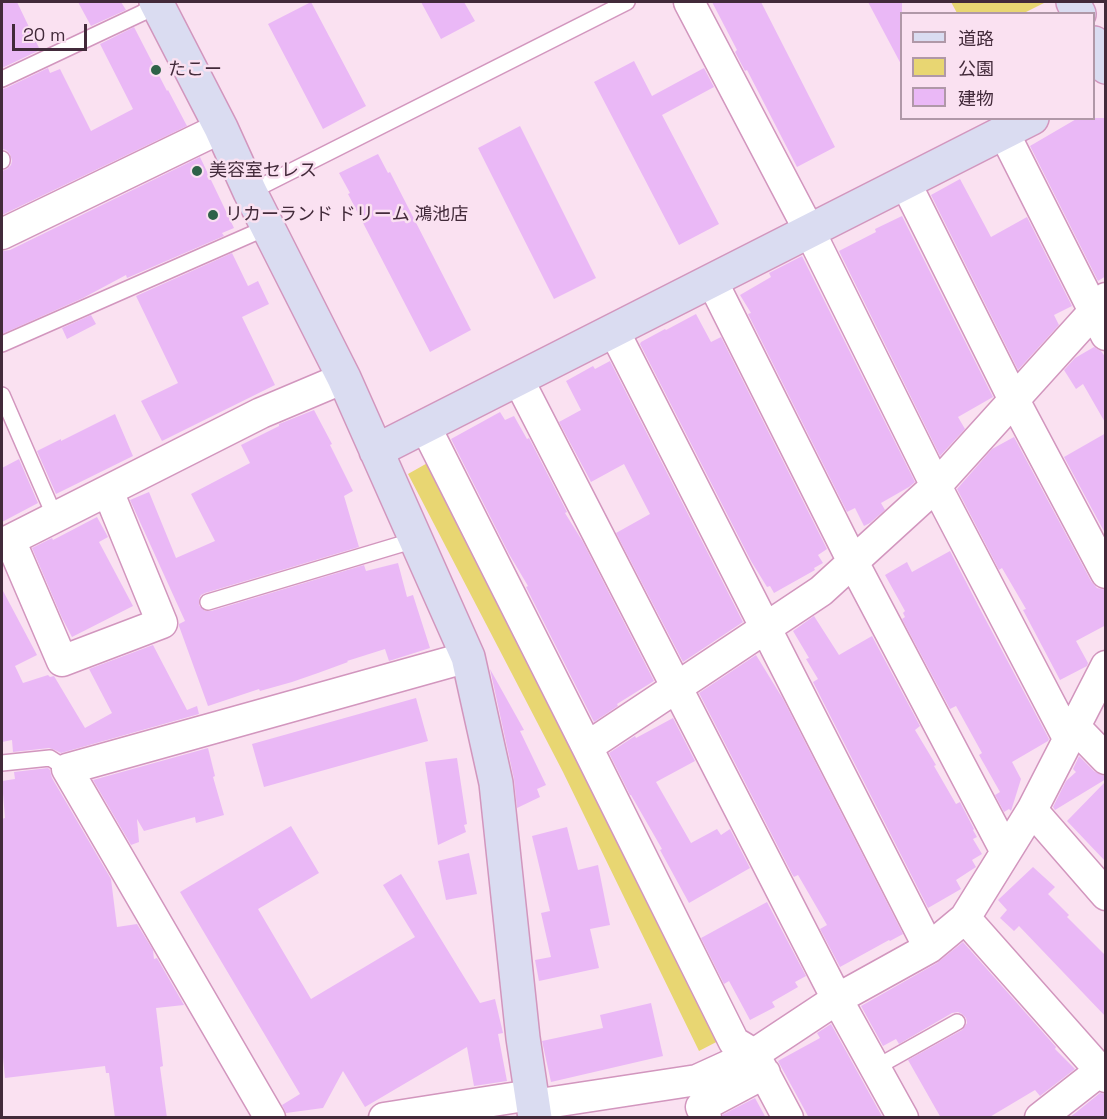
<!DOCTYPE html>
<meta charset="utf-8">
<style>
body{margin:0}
#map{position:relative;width:1107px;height:1119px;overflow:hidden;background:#fae1f1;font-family:"Space Grotesk","Noto Sans JP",sans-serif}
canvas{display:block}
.frame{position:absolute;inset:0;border:3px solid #422a3a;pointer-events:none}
.legend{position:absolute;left:900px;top:12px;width:195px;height:108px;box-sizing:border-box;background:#fae1f1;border:2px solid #b098a8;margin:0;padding:8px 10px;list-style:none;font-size:18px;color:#422a3a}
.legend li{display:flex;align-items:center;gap:12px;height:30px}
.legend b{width:30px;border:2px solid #b098a8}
.scale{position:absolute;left:12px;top:24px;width:75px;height:27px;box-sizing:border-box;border:3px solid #422a3a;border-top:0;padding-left:8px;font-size:18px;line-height:21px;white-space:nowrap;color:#422a3a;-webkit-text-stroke:4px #fae1f1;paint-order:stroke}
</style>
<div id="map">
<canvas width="1107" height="1119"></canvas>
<div class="frame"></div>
<ul class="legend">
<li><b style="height:8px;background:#dadcf1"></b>道路</li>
<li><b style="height:16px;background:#e8d672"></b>公園</li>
<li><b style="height:16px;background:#eab8f6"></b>建物</li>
</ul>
<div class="scale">20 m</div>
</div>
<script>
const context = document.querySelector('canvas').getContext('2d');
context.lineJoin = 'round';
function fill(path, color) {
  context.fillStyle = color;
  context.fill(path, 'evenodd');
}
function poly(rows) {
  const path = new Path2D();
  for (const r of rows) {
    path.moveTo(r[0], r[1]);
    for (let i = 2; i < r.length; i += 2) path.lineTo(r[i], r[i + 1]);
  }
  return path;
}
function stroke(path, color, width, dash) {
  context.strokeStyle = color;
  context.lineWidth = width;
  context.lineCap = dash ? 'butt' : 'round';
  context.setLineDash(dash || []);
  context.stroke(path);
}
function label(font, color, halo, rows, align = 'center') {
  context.font = font + ' "Space Grotesk","Noto Sans JP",sans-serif';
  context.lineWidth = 5;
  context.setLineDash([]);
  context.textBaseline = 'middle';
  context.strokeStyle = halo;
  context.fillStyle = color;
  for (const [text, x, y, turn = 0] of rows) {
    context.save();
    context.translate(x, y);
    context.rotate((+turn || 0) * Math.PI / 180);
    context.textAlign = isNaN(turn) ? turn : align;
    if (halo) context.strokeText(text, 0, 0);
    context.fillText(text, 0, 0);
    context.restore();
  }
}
fill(poly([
 [951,2,1046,2,1022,14,957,13],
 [431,461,726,1037,699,1051,563,772,408,474]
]), '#e8d672');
fill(poly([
 [2,2,17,2,40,50,2,68],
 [78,2,121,2,126,10,91,26],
 [311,2,366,106,323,129,268,24],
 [421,2,464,2,475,21,441,39],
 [712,2,761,2,835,147,797,167,747,70,745,71,735,52,737,50],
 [868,2,902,2,902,66],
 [134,27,167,91,168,90,187,126,2,215,2,171,7,169,11,165,12,161,10,154,6,150,2,149,2,89,6,88,48,68,50,73,60,69,91,131,133,109,100,44],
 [634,61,652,96,704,68,714,87,662,115,719,224,679,245,594,82],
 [1078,118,1106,118,1106,276,1098,281,1030,146],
 [520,126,596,278,554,299,478,148],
 [378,154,388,173,390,172,471,330,430,352,348,194,350,193,339,173],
 [200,157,234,228,222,233,224,236,127,278,126,275,83,298,2,334,2,251,10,250],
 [960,179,991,237,1027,217,1072,306,1054,315,1059,325,1018,370,931,195],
 [902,216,993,397,958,417,965,429,940,456,839,251,876,232,875,229],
 [232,253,248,286,258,281,269,304,242,317,275,385,162,441,141,401,178,383,136,296],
 [802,256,915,482,909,487,881,503,885,510,870,523,864,526,855,508,847,512,748,314,751,313,740,295,771,277,769,273],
 [696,314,711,342,721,337,827,549,818,555,823,563,814,568,815,570,774,593,770,586,767,587,751,561,640,344,641,342,665,329,666,330],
 [91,315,96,324,67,339,62,328],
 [1094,347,1101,351,1106,358,1106,424,1083,384,1076,389,1064,370,1075,358],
 [610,361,743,622,683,662,616,533,650,514,624,464,591,482,559,422,581,410,566,381,593,366,595,369],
 [314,410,332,444,330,445,353,491,344,496,359,547,205,593,201,595,199,599,199,605,205,611,211,611,364,565,366,571,398,563,407,597,413,595,430,648,389,661,385,649,347,661,348,662,318,673,292,682,260,691,259,689,208,706,179,626,179,624,185,621,130,500,149,492,176,558,215,541,191,494,250,463,241,445,279,426,279,424],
 [500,412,505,420,514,416,527,439,529,438,567,512,565,513,583,542,654,681,617,704,618,706,594,722,526,587,528,586,509,554,451,439],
 [115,414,133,456,56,494,37,451,61,439,61,441],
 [1106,433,1106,535,1064,457],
 [1014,437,1091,581,1097,588,1106,590,1106,625,1076,641,1088,663,1087,666,1060,680,1023,610,1026,609,1002,568,999,570,957,489,992,449],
 [19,459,38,503,2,522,2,468],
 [97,517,108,537,99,542,133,606,72,637,62,618,32,548,52,538,53,540],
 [950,551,980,609,1049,739,1048,741,1012,762,1021,779,1011,811,1009,809,1004,812,995,795,1000,792,979,755,982,753,956,706,950,709,902,619,905,617,903,613,905,611,885,575,907,562,912,572],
 [2,589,37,655,15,666,23,683,48,675,50,677,54,676,85,728,112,713,89,669,153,645,187,710,197,706,199,714,61,753,55,750,49,748,13,752,12,740,2,742],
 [814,616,839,655,872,636,920,726,915,730,936,765,934,766,956,804,960,802,974,829,973,830,977,837,973,839,982,854,972,860,976,867,956,880,961,889,928,908,813,682,818,679,806,659,809,658,793,631],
 [756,655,783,699,903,934,890,941,889,940,840,967,820,929,827,925,798,875,794,877,792,874,699,693],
 [490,669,524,730,520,731,546,785,537,789,540,797,517,808,514,779],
 [416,698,428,741,264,787,252,744],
 [673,718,695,761,656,782,691,843,717,829,721,835,730,829,750,868,689,903,660,850,662,849,631,795,630,795,609,753,635,736,636,738],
 [208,748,215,776,213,777,224,815,196,823,195,817,144,831,137,819,139,842,131,845,93,780],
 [1079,756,1094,771,1101,775,1106,776,1106,779,1055,810,1053,807,1066,781,1076,772,1073,769],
 [457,758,467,824,464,825,466,832,438,845,425,762],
 [48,768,50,770,52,778,111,879,117,927,137,924,153,950,154,959,157,958,184,1005,156,1008,163,1066,160,1067,167,1118,115,1118,109,1073,106,1073,105,1066,5,1078,2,1047,2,819,5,818,2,781,15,779,14,772],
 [1106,781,1106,862,1067,821],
 [291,826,319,873,258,909,311,999,415,937,383,885,401,874,480,1003,495,999,503,1033,498,1034,507,1081,474,1086,467,1047,365,1107,343,1071,323,1108,286,1113,282,1105,300,1094,180,892],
 [567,827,578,870,598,865,610,925,590,929,599,968,539,981,535,960,551,957,541,913,550,911,532,836],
 [469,853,477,894,446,900,438,861],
 [1033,867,1055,887,1048,894,1069,915,1067,917,1106,956,1106,1017,1019,926,1014,931,1000,918,1007,910,998,900],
 [767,902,806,976,795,982,798,987,772,1002,775,1007,750,1020,729,981,724,984,701,938],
 [963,942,1056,1047,1055,1049,1075,1069,1040,1096,1035,1090,988,1118,941,1118,908,1060,962,1030,967,1023,966,1018,962,1014,958,1012,952,1013,899,1044,896,1039,883,1046,861,1006,937,963],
 [651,1003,663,1056,551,1082,542,1041,603,1028,600,1015],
 [831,1024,883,1118,809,1118,778,1061,820,1038,817,1033],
 [1100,1093,1106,1094,1106,1118,1069,1118],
 [755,1098,766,1118,723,1118,722,1115]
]), '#eab8f6');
const lane = poly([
 [2,79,142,13,157,4],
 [2,159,2,161],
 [250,192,627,2],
 [2,344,268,227],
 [2,395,55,517],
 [208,602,415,540],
 [2,763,50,758,67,769],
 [875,1068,957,1022]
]);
const street = poly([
 [689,2,810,232,936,486,1068,738],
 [1004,133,1106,335],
 [905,182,1014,400,1106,573],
 [2,234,221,128],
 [712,281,853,562,1006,852],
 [614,331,929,948],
 [518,379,837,999,903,1118],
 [425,426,587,747,734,1042,754,1054,837,999,929,948,965,918,1032,810,1106,666],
 [10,540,62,661,162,623,108,491],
 [2,544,261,413,344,378],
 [1074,726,1106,759],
 [587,747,821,591,936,486,1106,298],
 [1032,810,1106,895],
 [965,918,1106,1077],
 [533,1105,697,1080,754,1054,788,1118],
 [270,1118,67,769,468,657],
 [384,1118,531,1095],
 [706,1118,701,1107,765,1073],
 [1040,1118,1100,1071]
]);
const secondary = poly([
 [156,2,221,128,250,192,344,378,468,657,496,783,523,1038,535,1118],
 [1073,2,1079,14],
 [1094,43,1106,67],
 [376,451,1032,118]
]);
stroke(lane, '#d296be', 18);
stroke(street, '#d296be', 33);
stroke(secondary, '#d296be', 36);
stroke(lane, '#fff', 15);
stroke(street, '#fff', 30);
stroke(secondary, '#dadcf1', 33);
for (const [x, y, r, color] of [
 [156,70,6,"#2e6248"],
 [197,171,6,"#2e6248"],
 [213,215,6,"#2e6248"]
]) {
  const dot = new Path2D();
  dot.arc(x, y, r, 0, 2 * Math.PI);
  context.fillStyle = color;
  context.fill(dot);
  stroke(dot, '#fae1f1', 2);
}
label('18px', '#422a3a', '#fae1f1', [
 ["たこー",168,70],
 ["美容室セレス",209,171],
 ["リカーランド ドリーム 鴻池店",225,215]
], 'left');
</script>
